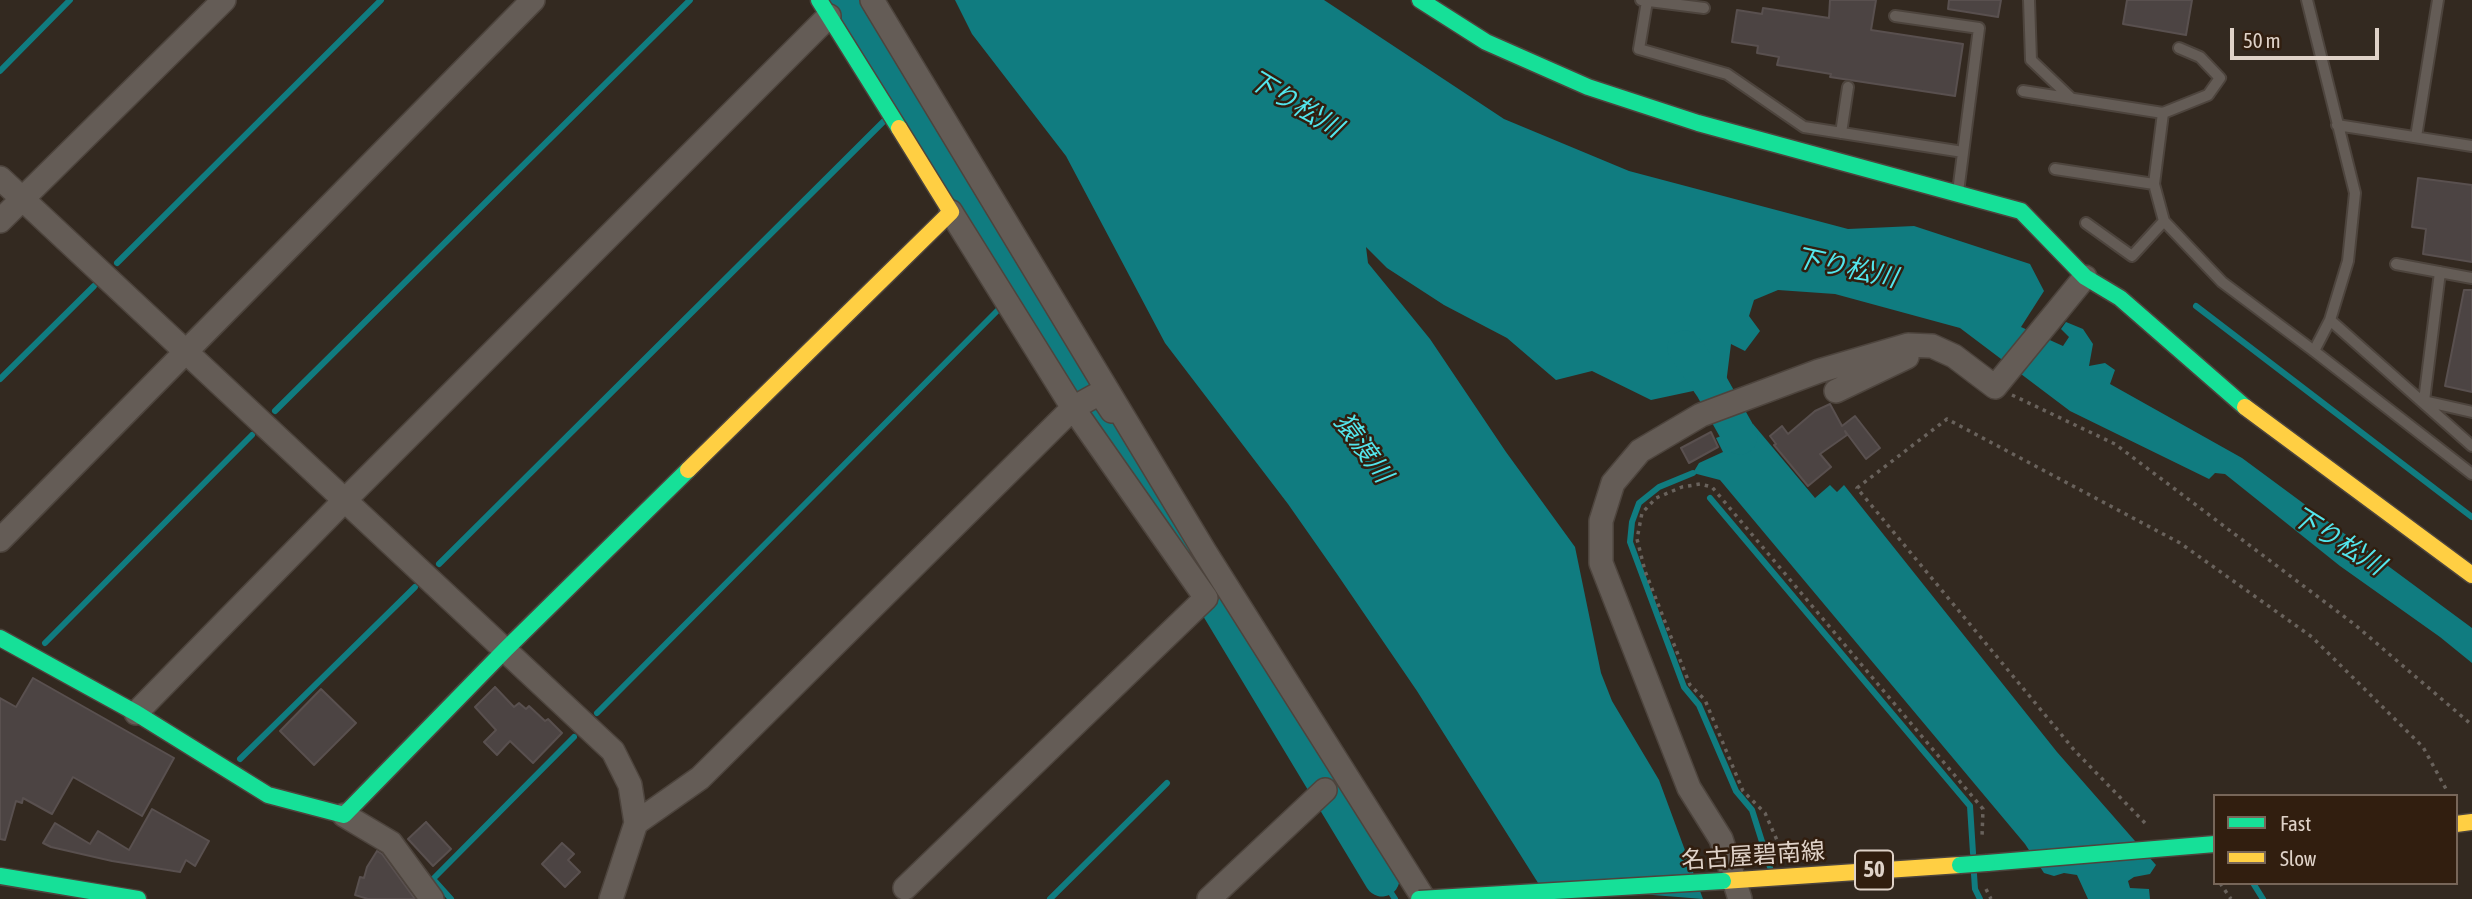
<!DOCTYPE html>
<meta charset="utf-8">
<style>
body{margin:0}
#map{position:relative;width:2472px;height:899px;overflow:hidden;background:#332920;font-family:"Asap Condensed",sans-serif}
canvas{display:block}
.legend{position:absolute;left:2213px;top:794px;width:245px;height:91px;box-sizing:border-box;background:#311e0f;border:2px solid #776659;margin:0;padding:9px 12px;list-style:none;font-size:21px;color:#dfd2c8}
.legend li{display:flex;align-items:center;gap:14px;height:35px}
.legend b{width:35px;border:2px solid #776659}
.scale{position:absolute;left:2230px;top:28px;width:149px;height:32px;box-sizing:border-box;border:4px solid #dfd2c8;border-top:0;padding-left:9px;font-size:21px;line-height:24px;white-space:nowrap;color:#dfd2c8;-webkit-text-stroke:5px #311e0f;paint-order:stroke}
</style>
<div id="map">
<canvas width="2472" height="899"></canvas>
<ul class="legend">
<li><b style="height:9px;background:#16e098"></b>Fast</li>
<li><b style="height:9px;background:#ffcf43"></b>Slow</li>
</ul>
<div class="scale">50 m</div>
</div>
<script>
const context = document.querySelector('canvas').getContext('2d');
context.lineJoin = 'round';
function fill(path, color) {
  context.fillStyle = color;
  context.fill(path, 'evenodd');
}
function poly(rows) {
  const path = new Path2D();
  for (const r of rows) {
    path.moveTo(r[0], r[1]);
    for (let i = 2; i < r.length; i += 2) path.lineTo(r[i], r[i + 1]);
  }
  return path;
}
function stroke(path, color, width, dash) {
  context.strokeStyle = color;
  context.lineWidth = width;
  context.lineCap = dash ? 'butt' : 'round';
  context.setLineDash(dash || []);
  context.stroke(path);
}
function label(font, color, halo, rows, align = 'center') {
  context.font = font + ' "Asap Condensed","Noto Sans JP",sans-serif';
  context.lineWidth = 5;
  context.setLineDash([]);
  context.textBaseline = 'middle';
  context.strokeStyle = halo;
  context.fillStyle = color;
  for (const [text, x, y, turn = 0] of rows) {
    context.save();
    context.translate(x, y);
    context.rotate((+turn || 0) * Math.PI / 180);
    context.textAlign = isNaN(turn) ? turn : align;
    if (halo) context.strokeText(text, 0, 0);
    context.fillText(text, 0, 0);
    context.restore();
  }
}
fill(poly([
 [955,0,1324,0,1504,119,1629,171,1848,229,1914,226,2030,264,2044,291,2021,327,2063,346,2069,337,2061,329,2066,322,2083,329,2093,344,2089,366,2105,363,2115,370,2110,384,2242,458,2472,628,2472,663,2440,637,2340,566,2225,474,2215,473,2209,479,2070,411,1960,328,1835,294,1778,290,1754,300,1749,316,1760,331,1745,351,1731,344,1726,384,1651,400,1592,371,1556,380,1507,338,1444,305,1387,268,1366,247,1368,263,1430,339,1506,452,1575,547,1601,673,1612,701,1659,780,1703,899,1540,886,1417,691,1337,574,1288,504,1165,343,1066,156,972,34],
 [1740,415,1744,427,1753,424,1815,498,1830,485,1837,492,1844,485,2057,752,2156,865,2150,874,2134,877,2128,881,2130,888,2149,889,2150,899,2088,899,2077,875,2064,873,2054,876,2044,873,2025,844,1720,480,1693,473,1699,463,1723,452,1716,438,1724,435,1718,421]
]), '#107c80');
stroke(poly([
 [0,71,70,0],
 [117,263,381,0],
 [1010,297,1019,288],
 [2196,306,2472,517],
 [0,379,94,286],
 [275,411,690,0],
 [1693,473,1659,487,1639,503,1632,522,1630,542,1684,687,1699,705,1736,791,1752,810,1770,867],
 [1710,498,1970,806,1973,853],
 [439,564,884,121],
 [45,643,252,435],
 [597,713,1003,305],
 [240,759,415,587],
 [1974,874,1975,889,1980,899],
 [1382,879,1395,899],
 [2253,883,2263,899],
 [451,899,433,879,574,737],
 [1050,899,1167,783]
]), '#107c80', 6);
stroke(poly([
 [843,0,1083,392,1212,597,1382,879],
 [1685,348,1712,387,1740,437]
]), '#107c80', 35);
const building = poly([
 [1830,0,1876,0,1871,30,1963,44,1955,96,1830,77,1831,74,1777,65,1779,57,1757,53,1758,46,1732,42,1737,10,1762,14,1763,8,1829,18,1830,0],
 [1949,0,2001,0,1998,17,1948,9,1949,0],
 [2127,0,2192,0,2186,35,2123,24,2127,0],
 [2418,178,2472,185,2472,262,2423,254,2426,229,2412,227,2418,178],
 [2464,290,2472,290,2472,392,2445,386,2464,290],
 [1830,404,1842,426,1855,416,1880,448,1866,459,1845,431,1847,435,1820,454,1831,467,1808,486,1774,445,1776,444,1770,436,1782,426,1788,434,1815,411,1830,404],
 [1711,432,1718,447,1689,463,1681,448,1711,432],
 [33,678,174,758,142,816,73,777,52,814,23,798,22,803,16,801,5,840,0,839,0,698,16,707,33,678],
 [495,687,514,707,519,703,526,709,529,706,545,721,548,719,562,733,533,763,510,741,497,755,484,742,496,730,475,707,495,687],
 [321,689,356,723,314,765,280,731,321,689],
 [152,809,209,841,195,866,186,860,180,872,112,861,51,847,43,843,55,823,90,844,98,831,129,850,152,809],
 [426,822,451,849,433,866,408,839,426,822],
 [562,843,574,854,568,860,580,872,565,887,542,864,562,843],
 [377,851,382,854,415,899,368,899,355,895,360,877,364,878,367,867,377,851]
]);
fill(building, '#4c4443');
stroke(building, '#59504f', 2);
const lane = poly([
 [1641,0,1704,8],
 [2029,0,2031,60,2072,99],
 [2307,0,2355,193,2348,261,2330,320,2314,351],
 [1647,1,1639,49,1727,74,1804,127,1963,152],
 [1895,16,1979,28,1958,192],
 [2023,91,2163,113,2154,184,2164,221,2222,282,2314,351,2472,474],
 [2163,113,2208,95,2220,78,2200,57,2179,48],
 [2337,125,2472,146],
 [1841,133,1848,87],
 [2416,137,2438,0],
 [2055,169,2154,184],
 [2086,223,2132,256,2164,221],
 [2396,264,2472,278],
 [2440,272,2424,401,2472,412],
 [2330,320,2472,446]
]);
const street = poly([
 [872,0,1205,552,1424,899],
 [0,178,613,751,630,785,636,823,611,899],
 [0,221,224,0],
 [1836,391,1907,357],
 [0,540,533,0],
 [136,713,345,500,829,16],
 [344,815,391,843,432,899],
 [636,823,700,778,1073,408,951,212],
 [905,888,1206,598,1073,408,1100,393,1112,411],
 [1209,899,1325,790],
 [1740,899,1721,839,1689,788,1601,563,1601,521,1613,483,1640,451,1701,415,1819,371,1908,345,1932,346,1954,356,1995,387,2085,277]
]);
const fast = poly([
 [819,0,899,128],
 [1420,0,1486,42,1588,87,1698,123,2021,211,2085,277,2120,298,2245,407],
 [0,638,136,713,268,795,344,815,506,649,688,470],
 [1987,863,2215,844],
 [0,876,138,899]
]);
const slow = poly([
 [2245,407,2472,575],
 [688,470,951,212,899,128],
 [2456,824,2472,822],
 [1723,881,1960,865]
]);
stroke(lane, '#4d443d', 14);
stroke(street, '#4d443d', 26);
stroke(fast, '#4d443d', 19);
stroke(slow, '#4d443d', 19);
stroke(poly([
 [2012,395,2115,444,2354,624,2472,725],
 [2145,823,2075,751,1857,488,1947,419,2180,543,2312,637,2423,747,2446,789],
 [1780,847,1765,813,1743,791,1705,700,1690,685,1645,571,1637,539,1642,513,1656,498,1682,487,1700,484,1712,487,1983,809,1982,837],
 [2220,883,2231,899],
 [1986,889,1991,899]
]), '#69625c', 3.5, [3.5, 5]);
stroke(lane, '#645c56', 10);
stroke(street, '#645c56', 23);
stroke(fast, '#16e098', 16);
stroke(slow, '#ffcf43', 16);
const fastBridge = poly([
 [1960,865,1987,863],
 [1419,899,1723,881]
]);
stroke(fastBridge, '#4d443d', 19, []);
stroke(fastBridge, '#16e098', 16);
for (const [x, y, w] of [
 [1874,870,38]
]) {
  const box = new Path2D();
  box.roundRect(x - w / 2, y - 19.5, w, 39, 5);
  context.fillStyle = '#311e0f';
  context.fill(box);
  stroke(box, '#dfd2c8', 2);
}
label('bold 23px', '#dfd2c8', null, [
 ["50",1874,870]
]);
label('24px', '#dfd2c8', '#311e0f', [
 ["名古屋碧南線",1753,856,-4]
]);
label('italic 26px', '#53e6ed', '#311e0f', [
 ["下り松川",1295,104,31],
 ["下り松川",1846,268,12],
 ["猿渡川",1363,448,54],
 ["下り松川",2338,541,32]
]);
</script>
